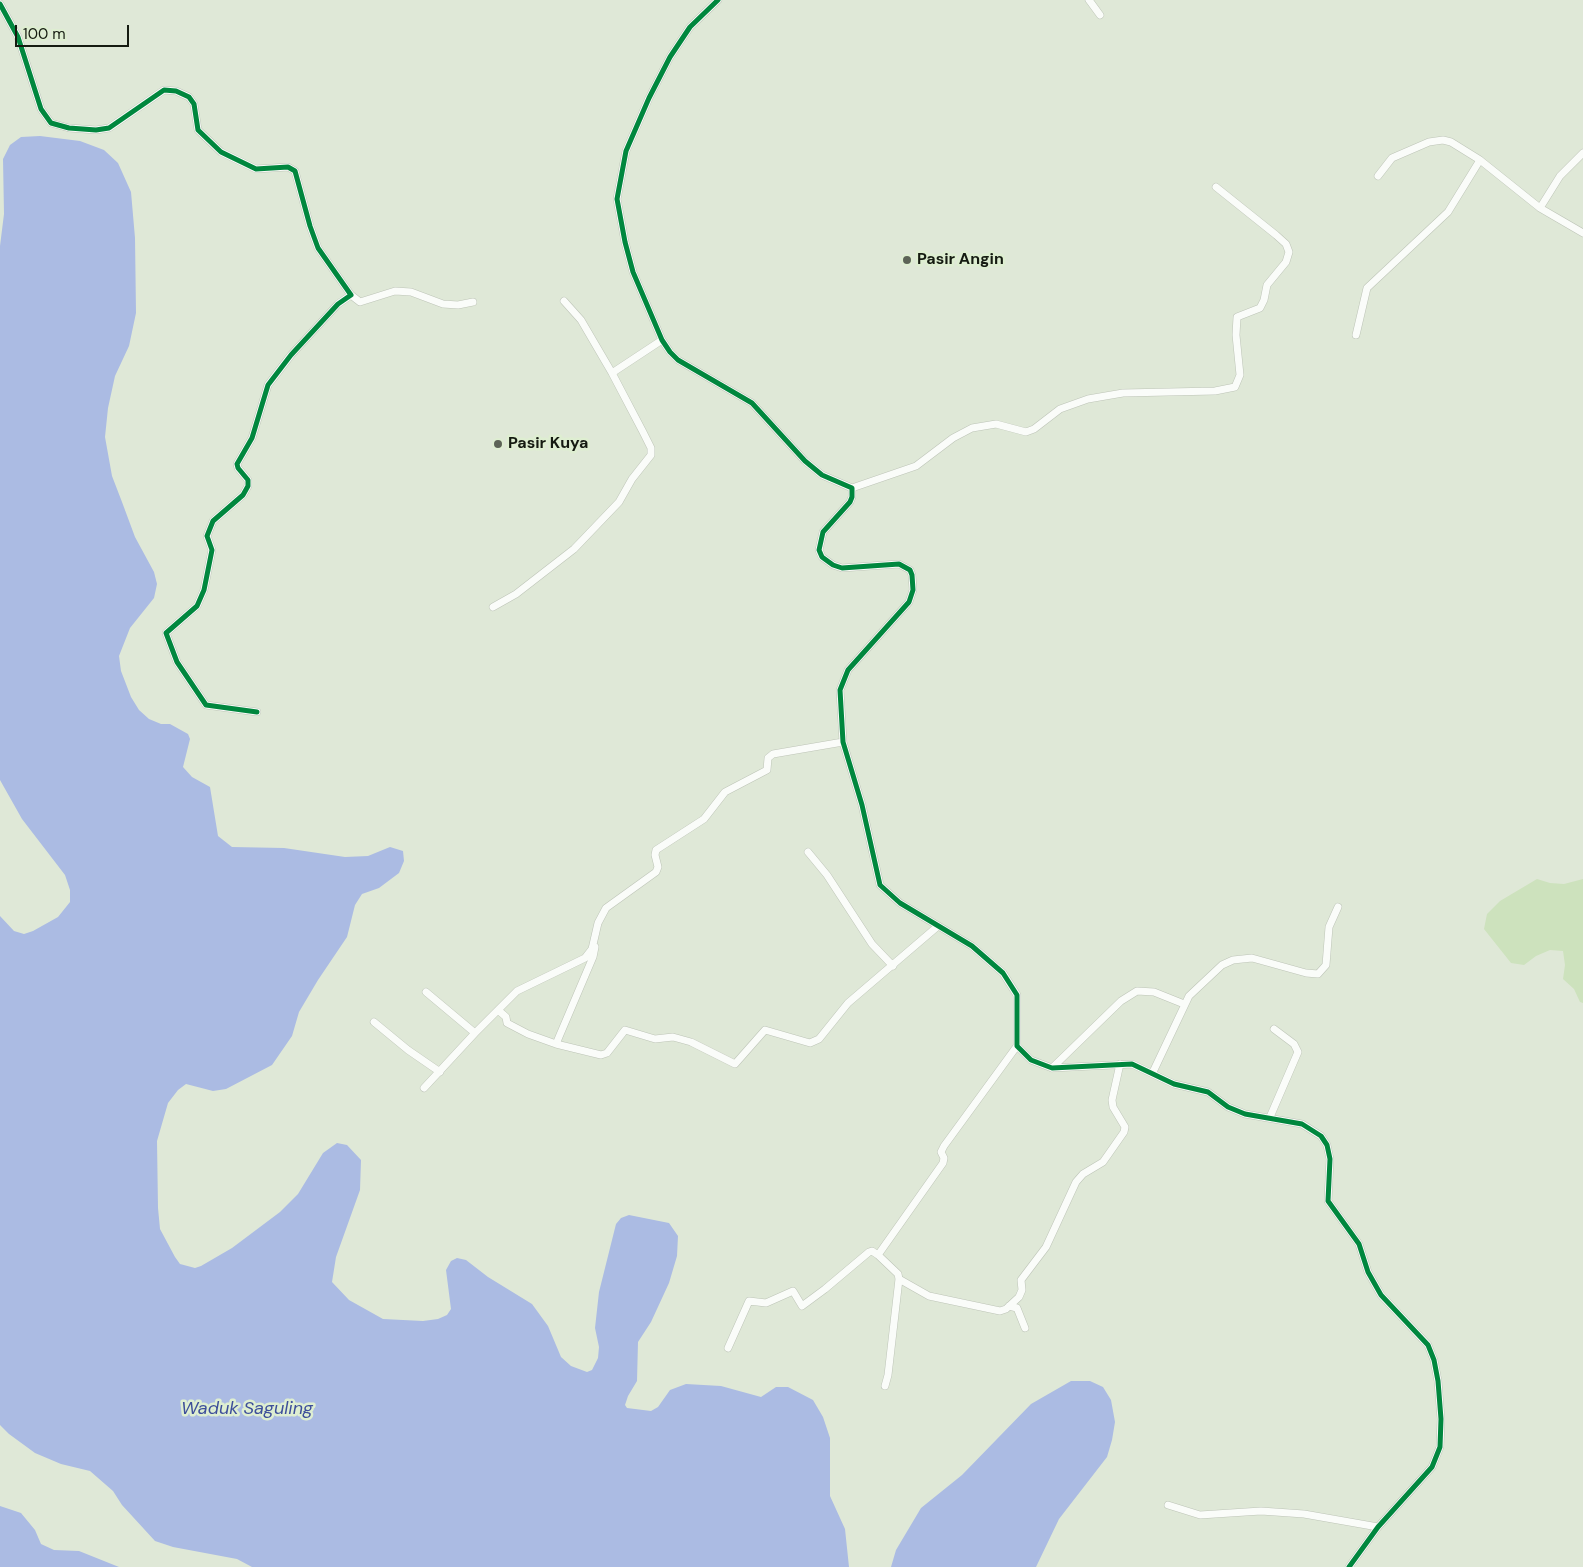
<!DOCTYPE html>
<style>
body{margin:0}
#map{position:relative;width:1583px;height:1567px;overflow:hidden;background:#dfe8d7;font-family:"DM Sans",sans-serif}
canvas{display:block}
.scale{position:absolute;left:15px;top:25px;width:114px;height:22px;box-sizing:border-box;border:2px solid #151b11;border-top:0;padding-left:6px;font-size:15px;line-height:18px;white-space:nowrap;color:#151b11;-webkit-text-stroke:4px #deeed1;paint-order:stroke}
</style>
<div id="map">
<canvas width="1583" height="1567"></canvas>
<div class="scale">100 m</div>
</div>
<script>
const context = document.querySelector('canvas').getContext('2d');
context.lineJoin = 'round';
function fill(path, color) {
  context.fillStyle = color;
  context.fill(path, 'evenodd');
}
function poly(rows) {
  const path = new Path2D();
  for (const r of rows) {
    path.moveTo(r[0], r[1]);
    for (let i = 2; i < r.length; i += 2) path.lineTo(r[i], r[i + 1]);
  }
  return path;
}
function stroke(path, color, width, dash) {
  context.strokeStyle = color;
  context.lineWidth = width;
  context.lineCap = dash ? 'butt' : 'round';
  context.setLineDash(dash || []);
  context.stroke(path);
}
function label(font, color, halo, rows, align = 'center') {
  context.font = font + ' "DM Sans",sans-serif';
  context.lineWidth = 5;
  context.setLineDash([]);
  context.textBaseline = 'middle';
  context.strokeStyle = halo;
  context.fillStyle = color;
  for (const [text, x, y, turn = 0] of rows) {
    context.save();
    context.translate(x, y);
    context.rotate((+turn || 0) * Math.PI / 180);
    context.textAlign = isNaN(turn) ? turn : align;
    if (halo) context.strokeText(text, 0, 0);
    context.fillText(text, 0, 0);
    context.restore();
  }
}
fill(poly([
 [1537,879,1550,883,1564,884,1583,879,1583,1003,1580,1002,1574,989,1563,979,1565,965,1563,951,1550,950,1536,956,1524,965,1511,963,1484,929,1487,914,1500,901]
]), '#cde2bd');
fill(poly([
 [40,136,80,141,104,150,118,163,131,192,135,238,136,313,129,346,115,376,108,408,105,437,112,476,122,502,135,537,154,572,157,584,154,598,130,628,119,656,121,671,131,697,139,710,149,719,161,724,170,724,188,734,190,739,183,767,192,777,210,787,218,836,232,847,284,848,345,857,368,856,390,847,403,851,404,861,399,873,379,888,362,894,355,905,347,937,318,980,299,1012,292,1036,272,1065,226,1089,213,1091,186,1084,178,1090,168,1103,157,1141,158,1208,160,1229,175,1257,180,1264,195,1268,201,1266,232,1248,280,1212,298,1194,323,1153,337,1143,347,1145,361,1160,360,1190,336,1257,332,1282,349,1300,383,1319,423,1321,438,1319,447,1315,451,1309,446,1270,451,1261,457,1258,466,1260,488,1277,532,1304,548,1326,561,1357,571,1366,587,1372,592,1370,598,1358,599,1347,595,1328,599,1292,616,1224,621,1218,629,1215,669,1223,678,1236,677,1256,669,1283,651,1322,638,1342,637,1381,628,1396,625,1405,627,1408,651,1411,658,1407,670,1390,686,1384,721,1386,761,1397,776,1387,788,1387,813,1400,823,1417,830,1438,830,1496,845,1529,849,1567,252,1567,237,1559,173,1547,155,1541,122,1505,113,1491,90,1471,61,1464,35,1453,9,1434,0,1425,0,916,14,931,24,934,33,931,58,917,70,902,70,890,65,875,22,819,0,780,0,246,4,214,3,159,10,145,21,137],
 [1071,1381,1090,1381,1103,1387,1111,1400,1115,1422,1112,1440,1107,1457,1059,1519,1036,1567,891,1567,896,1550,921,1508,962,1475,1031,1404],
 [0,1506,21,1513,35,1530,41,1544,54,1550,79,1551,119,1567,0,1567]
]), '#abbbe3');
const minor = poly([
 [718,0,690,27,670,57,649,98,626,151,617,199,625,242,633,272,662,340,670,352,678,360,752,403,805,461,822,475,852,488,852,497,850,502,823,532,819,550,822,557,833,565,842,568,899,564,910,570,912,575,913,590,909,602,848,670,840,690,843,742,862,805,880,885,900,903,972,946,1003,973,1017,995,1017,1046,1031,1060,1052,1068,1132,1064,1174,1084,1208,1092,1228,1107,1245,1114,1302,1124,1321,1136,1327,1145,1330,1159,1328,1201,1359,1244,1368,1272,1381,1295,1428,1345,1434,1360,1438,1381,1441,1419,1440,1447,1432,1467,1378,1527,1349,1567],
 [1089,0,1100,15],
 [0,4,18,37,41,109,51,123,69,128,96,130,109,128,164,90,176,91,189,97,194,104,198,130,221,152,256,169,288,167,295,171,310,226,318,248,351,295,338,304,291,355,268,385,252,438,237,464,238,468,248,480,248,486,243,495,213,521,207,536,212,550,204,590,197,606,166,633,177,662,206,705,257,712],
 [1378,176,1392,158,1429,142,1443,140,1451,142,1480,160,1540,208,1583,233],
 [1540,208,1560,176,1583,153],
 [351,295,360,302,395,291,411,292,443,304,458,305,473,302],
 [1356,335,1367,288,1448,212,1480,160],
 [612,373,662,340],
 [852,488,916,466,953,438,972,428,996,424,1026,432,1034,429,1060,409,1088,399,1123,393,1215,391,1235,387,1240,375,1236,335,1237,317,1260,308,1264,300,1267,285,1286,262,1289,252,1286,244,1276,235,1216,187],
 [493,607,516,594,574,549,619,502,632,479,651,455,651,448,643,432,612,373,581,320,564,301],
 [808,852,827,875,872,944,893,966],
 [426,992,475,1033],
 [498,1010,506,1017,507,1023,528,1034,556,1044,601,1055,607,1053,625,1030,655,1039,673,1037,691,1042,735,1064,765,1030,810,1043,819,1039,848,1003,938,926],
 [374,1022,408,1050,440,1072],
 [556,1044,593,957,595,947],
 [1052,1068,1121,1001,1137,991,1154,992,1184,1004],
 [1153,1072,1189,996,1222,965,1233,960,1252,958,1306,973,1318,974,1326,965,1329,927,1338,907],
 [424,1088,475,1033,517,991,585,958,592,949,598,923,606,908,656,872,658,867,655,855,656,850,704,819,725,792,767,770,768,758,773,754,843,742],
 [1270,1117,1298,1052,1294,1044,1274,1029],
 [878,1255,898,1274,899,1279,888,1375,885,1386],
 [899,1279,929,1296,1000,1311,1006,1309,1019,1297,1022,1290,1021,1280,1046,1247,1076,1182,1083,1174,1103,1162,1124,1132,1125,1127,1113,1107,1112,1100,1120,1064],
 [1009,1306,1017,1308,1025,1328],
 [728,1348,749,1301,766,1303,793,1291,802,1306,825,1289,869,1252,872,1251,878,1255,943,1163,944,1158,941,1152,944,1146,1017,1046],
 [1168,1505,1200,1515,1261,1511,1304,1514,1378,1527]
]);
stroke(minor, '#bdc4b7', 8);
stroke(minor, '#fafcf9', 7);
stroke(poly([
 [718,0,690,27,670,57,649,98,626,151,617,199,625,242,633,272,662,340,670,352,678,360,752,403,805,461,822,475,852,488,852,497,850,502,823,532,819,550,822,557,833,565,842,568,899,564,910,570,912,575,913,590,909,602,848,670,840,690,843,742,862,805,880,885,900,903,972,946,1003,973,1017,995,1017,1046,1031,1060,1052,1068,1132,1064,1174,1084,1208,1092,1228,1107,1245,1114,1302,1124,1321,1136,1327,1145,1330,1159,1328,1201,1359,1244,1368,1272,1381,1295,1428,1345,1434,1360,1438,1381,1441,1419,1440,1447,1432,1467,1378,1527,1349,1567],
 [0,4,18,37,41,109,51,123,69,128,96,130,109,128,164,90,176,91,189,97,194,104,198,130,221,152,256,169,288,167,295,171,310,226,318,248,351,295,338,304,291,355,268,385,252,438,237,464,238,468,248,480,248,486,243,495,213,521,207,536,212,550,204,590,197,606,166,633,177,662,206,705,257,712]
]), '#00873e', 5);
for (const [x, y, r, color] of [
 [907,260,5,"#5c6356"],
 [498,444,5,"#5c6356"]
]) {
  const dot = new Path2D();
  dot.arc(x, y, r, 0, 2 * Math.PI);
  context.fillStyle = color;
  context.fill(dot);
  stroke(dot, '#deeed1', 2);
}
label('bold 16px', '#151b11', '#deeed1', [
 ["Pasir Angin",917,260],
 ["Pasir Kuya",508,444]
], 'left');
label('italic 18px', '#3d4e9a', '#deeed1', [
 ["Waduk Saguling",247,1409]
]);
</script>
